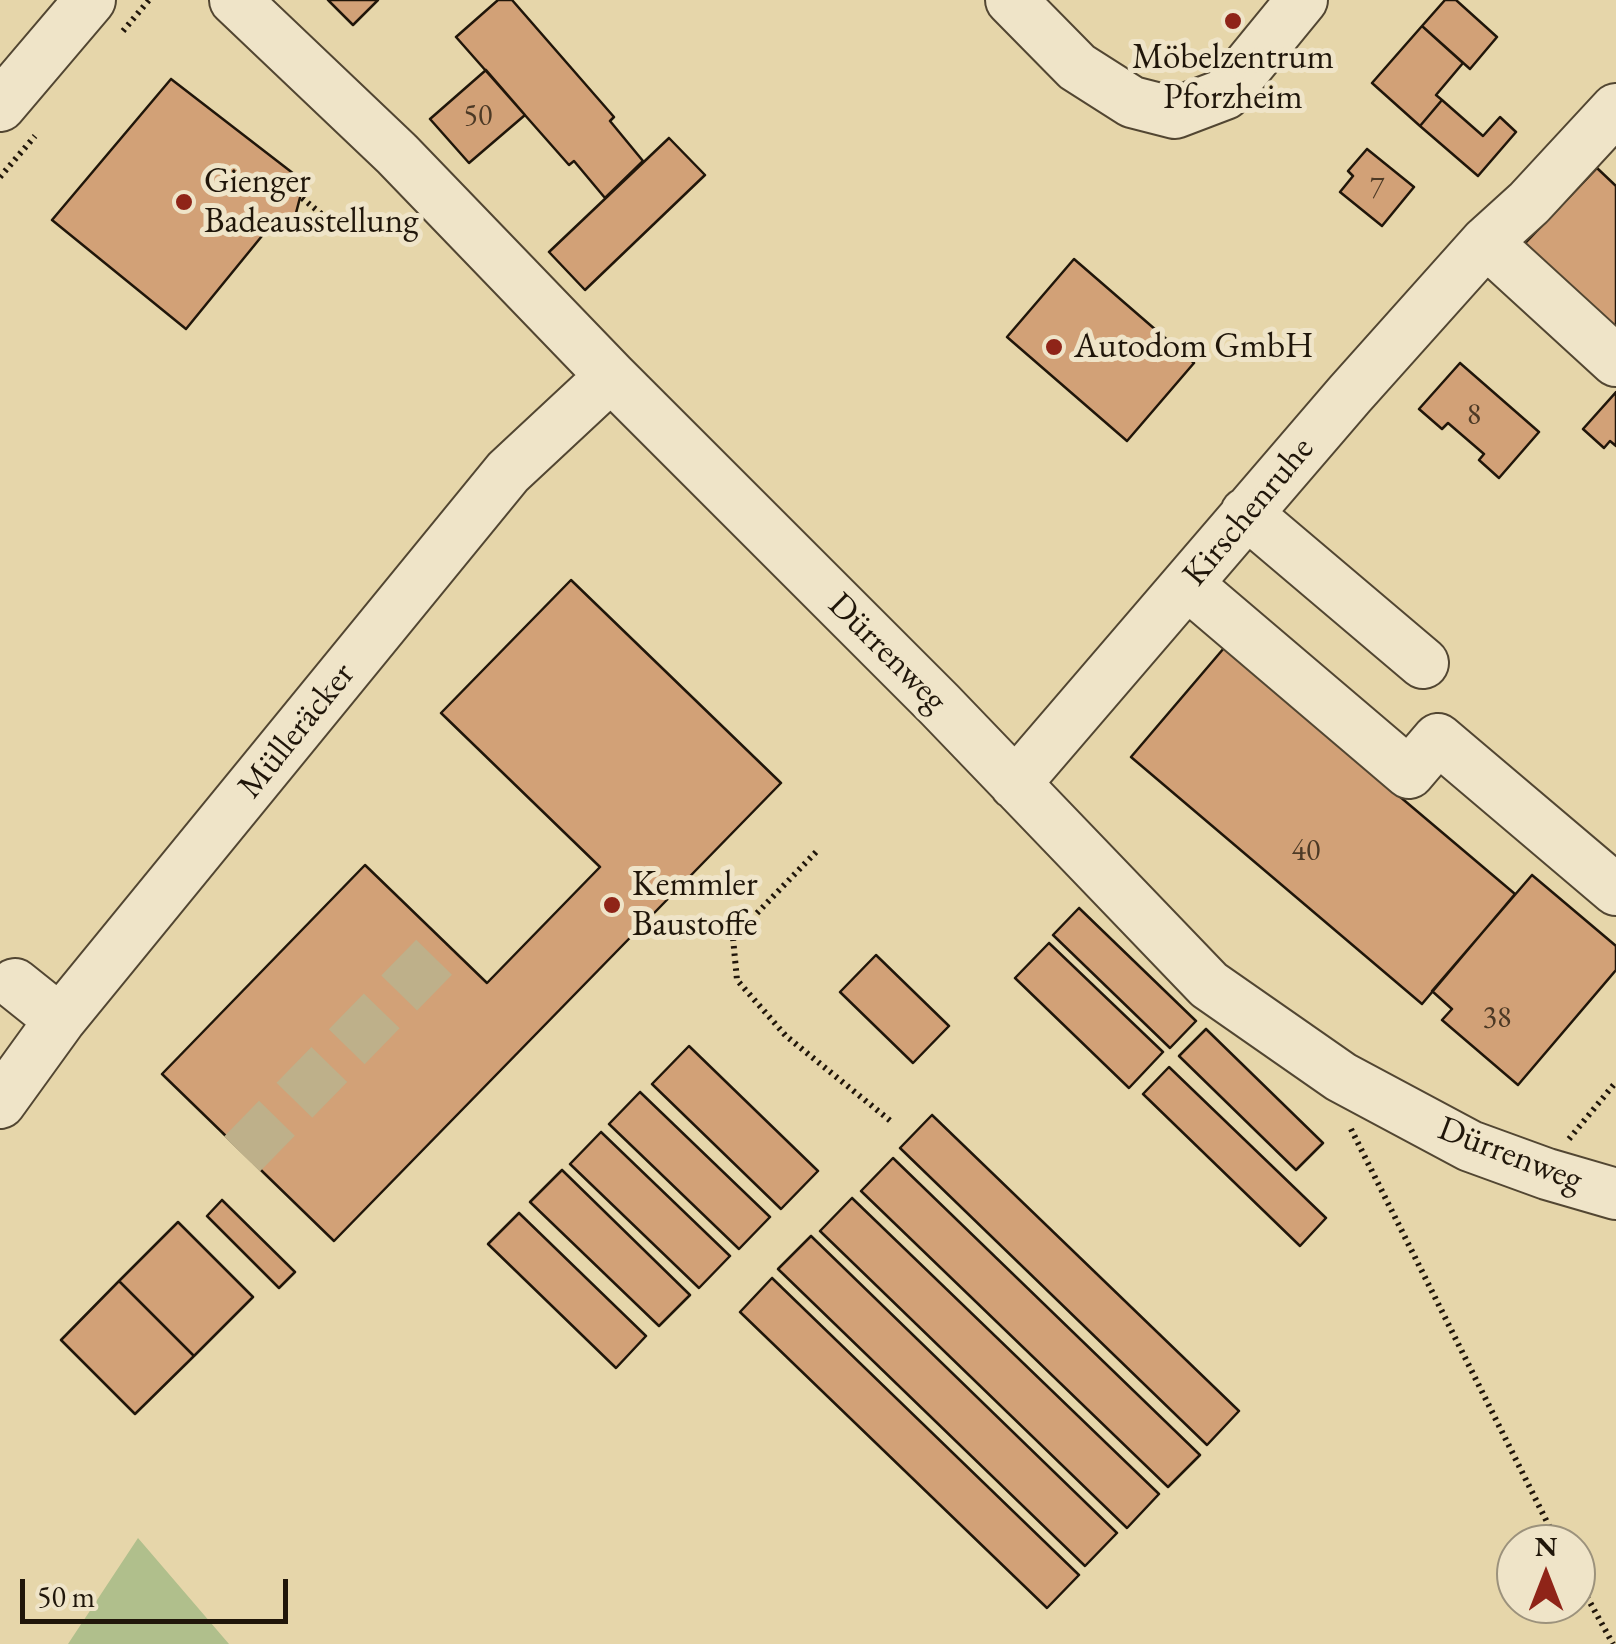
<!DOCTYPE html>
<meta charset="utf-8">
<style>
body{margin:0}
#map{position:relative;width:1616px;height:1644px;overflow:hidden;background:#e6d6aa;font-family:"EB Garamond",serif}
canvas{display:block}
.north{position:absolute;left:1496px;top:1524px;width:100px;height:100px;box-sizing:border-box;background:#efe4c8;border:2px solid #9c927c;border-radius:50%;rotate:0deg;font-size:28px;font-weight:700;line-height:40px;text-align:center;color:#20160a}
.north::after{content:'';display:block;margin:auto;width:35px;height:45px;background:#8f2418;clip-path:polygon(50% 0,100% 100%,50% 72%,0 100%)}
.scale{position:absolute;left:20px;top:1579px;width:268px;height:45px;box-sizing:border-box;border:5px solid #20160a;border-top:0;padding-left:12px;font-size:30px;line-height:35px;white-space:nowrap;color:#20160a;-webkit-text-stroke:8px #efe4c8;paint-order:stroke}
</style>
<div id="map">
<canvas width="1616" height="1644"></canvas>
<div class="north">N</div>
<div class="scale">50 m</div>
</div>
<script>
const context = document.querySelector('canvas').getContext('2d');
context.lineJoin = 'round';
function fill(path, color) {
  context.fillStyle = color;
  context.fill(path, 'evenodd');
}
function poly(rows) {
  const path = new Path2D();
  for (const r of rows) {
    path.moveTo(r[0], r[1]);
    for (let i = 2; i < r.length; i += 2) path.lineTo(r[i], r[i + 1]);
  }
  return path;
}
function stroke(path, color, width, dash) {
  context.strokeStyle = color;
  context.lineWidth = width;
  context.lineCap = dash ? 'butt' : 'round';
  context.setLineDash(dash || []);
  context.stroke(path);
}
function label(font, color, halo, rows, align = 'center') {
  context.font = font + ' "EB Garamond",serif';
  context.lineWidth = 10;
  context.setLineDash([]);
  context.textBaseline = 'middle';
  context.strokeStyle = halo;
  context.fillStyle = color;
  for (const [text, x, y, turn = 0] of rows) {
    context.save();
    context.translate(x, y);
    context.rotate((+turn || 0) * Math.PI / 180);
    context.textAlign = isNaN(turn) ? turn : align;
    if (halo) context.strokeText(text, 0, 0);
    context.fillText(text, 0, 0);
    context.restore();
  }
}
fill(poly([
 [138,1538,229,1644,230,1644,68,1644]
]), '#b0bf8c');
const building = poly([
 [328,0,378,0,353,25,328,0],
 [498,0,512,0,614,117,610,121,643,161,605,198,574,161,569,165,456,37,498,0],
 [1445,0,1456,0,1497,37,1470,69,1422,26,1445,0],
 [1422,26,1463,63,1436,95,1442,100,1420,126,1372,83,1422,26],
 [486,70,525,115,469,163,430,119,486,70],
 [171,79,294,174,302,190,296,213,285,226,275,220,186,329,52,220,171,79],
 [1442,100,1483,136,1500,117,1516,132,1478,176,1420,126,1442,100],
 [669,138,705,175,585,290,549,252,669,138],
 [1367,149,1414,187,1382,226,1340,192,1353,176,1348,171,1367,149],
 [1597,168,1616,186,1616,348,1512,257,1597,168],
 [1074,259,1194,363,1127,441,1007,337,1074,259],
 [1460,363,1539,432,1499,478,1479,460,1484,454,1448,423,1442,429,1419,409,1460,363],
 [1616,392,1616,446,1610,441,1604,448,1583,429,1616,392],
 [571,580,781,783,334,1241,162,1074,365,865,487,983,600,867,441,713,571,580],
 [1224,648,1515,894,1422,1004,1131,757,1224,648],
 [1532,875,1616,946,1616,970,1518,1085,1442,1020,1452,1009,1432,991,1532,875],
 [1079,908,1196,1021,1170,1048,1053,935,1079,908],
 [1049,943,1163,1052,1129,1088,1015,978,1049,943],
 [876,955,949,1026,913,1063,840,992,876,955],
 [1206,1029,1323,1143,1296,1170,1179,1056,1206,1029],
 [689,1046,818,1171,781,1209,652,1084,689,1046],
 [1169,1067,1326,1218,1300,1246,1143,1094,1169,1067],
 [640,1092,770,1217,739,1249,609,1124,640,1092],
 [932,1115,1239,1411,1207,1445,900,1148,932,1115],
 [601,1132,730,1256,699,1288,570,1164,601,1132],
 [893,1158,1200,1455,1168,1487,861,1191,893,1158],
 [562,1170,690,1295,659,1326,530,1202,562,1170],
 [852,1198,1159,1494,1127,1528,820,1231,852,1198],
 [222,1200,295,1272,279,1288,207,1216,222,1200],
 [519,1213,646,1336,616,1368,488,1244,519,1213],
 [178,1222,253,1297,194,1356,119,1281,178,1222],
 [811,1236,1117,1533,1085,1566,778,1269,811,1236],
 [772,1278,1079,1575,1047,1608,740,1312,772,1278],
 [119,1281,194,1356,135,1414,61,1340,119,1281]
]);
fill(building, '#d2a177');
stroke(building, '#20160a', 2.5);
stroke(poly([
 [242,1154,447,944]
]), '#beb08a', 50, [50, 25]);
const minor = poly([
 [235,0,397,154,611,376,939,704,1209,985,1341,1077,1470,1146,1547,1174,1616,1194],
 [1011,0,1077,67,1132,102,1175,113,1225,94,1302,0],
 [0,106,90,0],
 [1486,242,1616,361],
 [1246,513,1423,663],
 [1187,584,1409,773,1438,739,1616,890],
 [1015,784,1350,394,1486,242,1529,203,1616,109],
 [15,984,60,1020],
 [0,1103,60,1020,508,472,611,376]
]);
stroke(minor, '#524632', 54);
stroke(poly([
 [123,31,149,0],
 [0,177,35,136],
 [302,198,336,226],
 [816,852,733,938,737,980,786,1036,893,1123],
 [1351,1129,1558,1544],
 [1569,1139,1616,1082],
 [1576,1577,1613,1644]
]), '#20160a', 6, [2.5, 5]);
stroke(minor, '#efe4c8', 50);
for (const [x, y, r, color] of [
 [1233,21,10,"#8f2418"],
 [184,202,10,"#8f2418"],
 [1054,347,10,"#8f2418"],
 [612,905,10,"#8f2418"]
]) {
  const dot = new Path2D();
  dot.arc(x, y, r, 0, 2 * Math.PI);
  context.fillStyle = color;
  context.fill(dot);
  stroke(dot, '#efe4c8', 4);
}
label('30px', '#4c3925', null, [
 ["50",478,117],
 ["7",1377,189],
 ["8",1474,416],
 ["40",1306,852],
 ["38",1497,1019]
]);
label('35px', '#20160a', '#efe4c8', [
 ["Möbelzentrum",1233,58,"center"],
 ["Pforzheim",1233,98,"center"],
 ["Gienger",204,182],
 ["Badeausstellung",204,222],
 ["Autodom GmbH",1074,347],
 ["Kemmler",632,885],
 ["Baustoffe",632,925]
], 'left');
label('35px', '#20160a', '#efe4c8', [
 ["Kirschenruhe",1249,512,-50],
 ["Dürrenweg",887,653,45],
 ["Mülleräcker",297,731,-51],
 ["Dürrenweg",1510,1155,21]
]);
</script>
